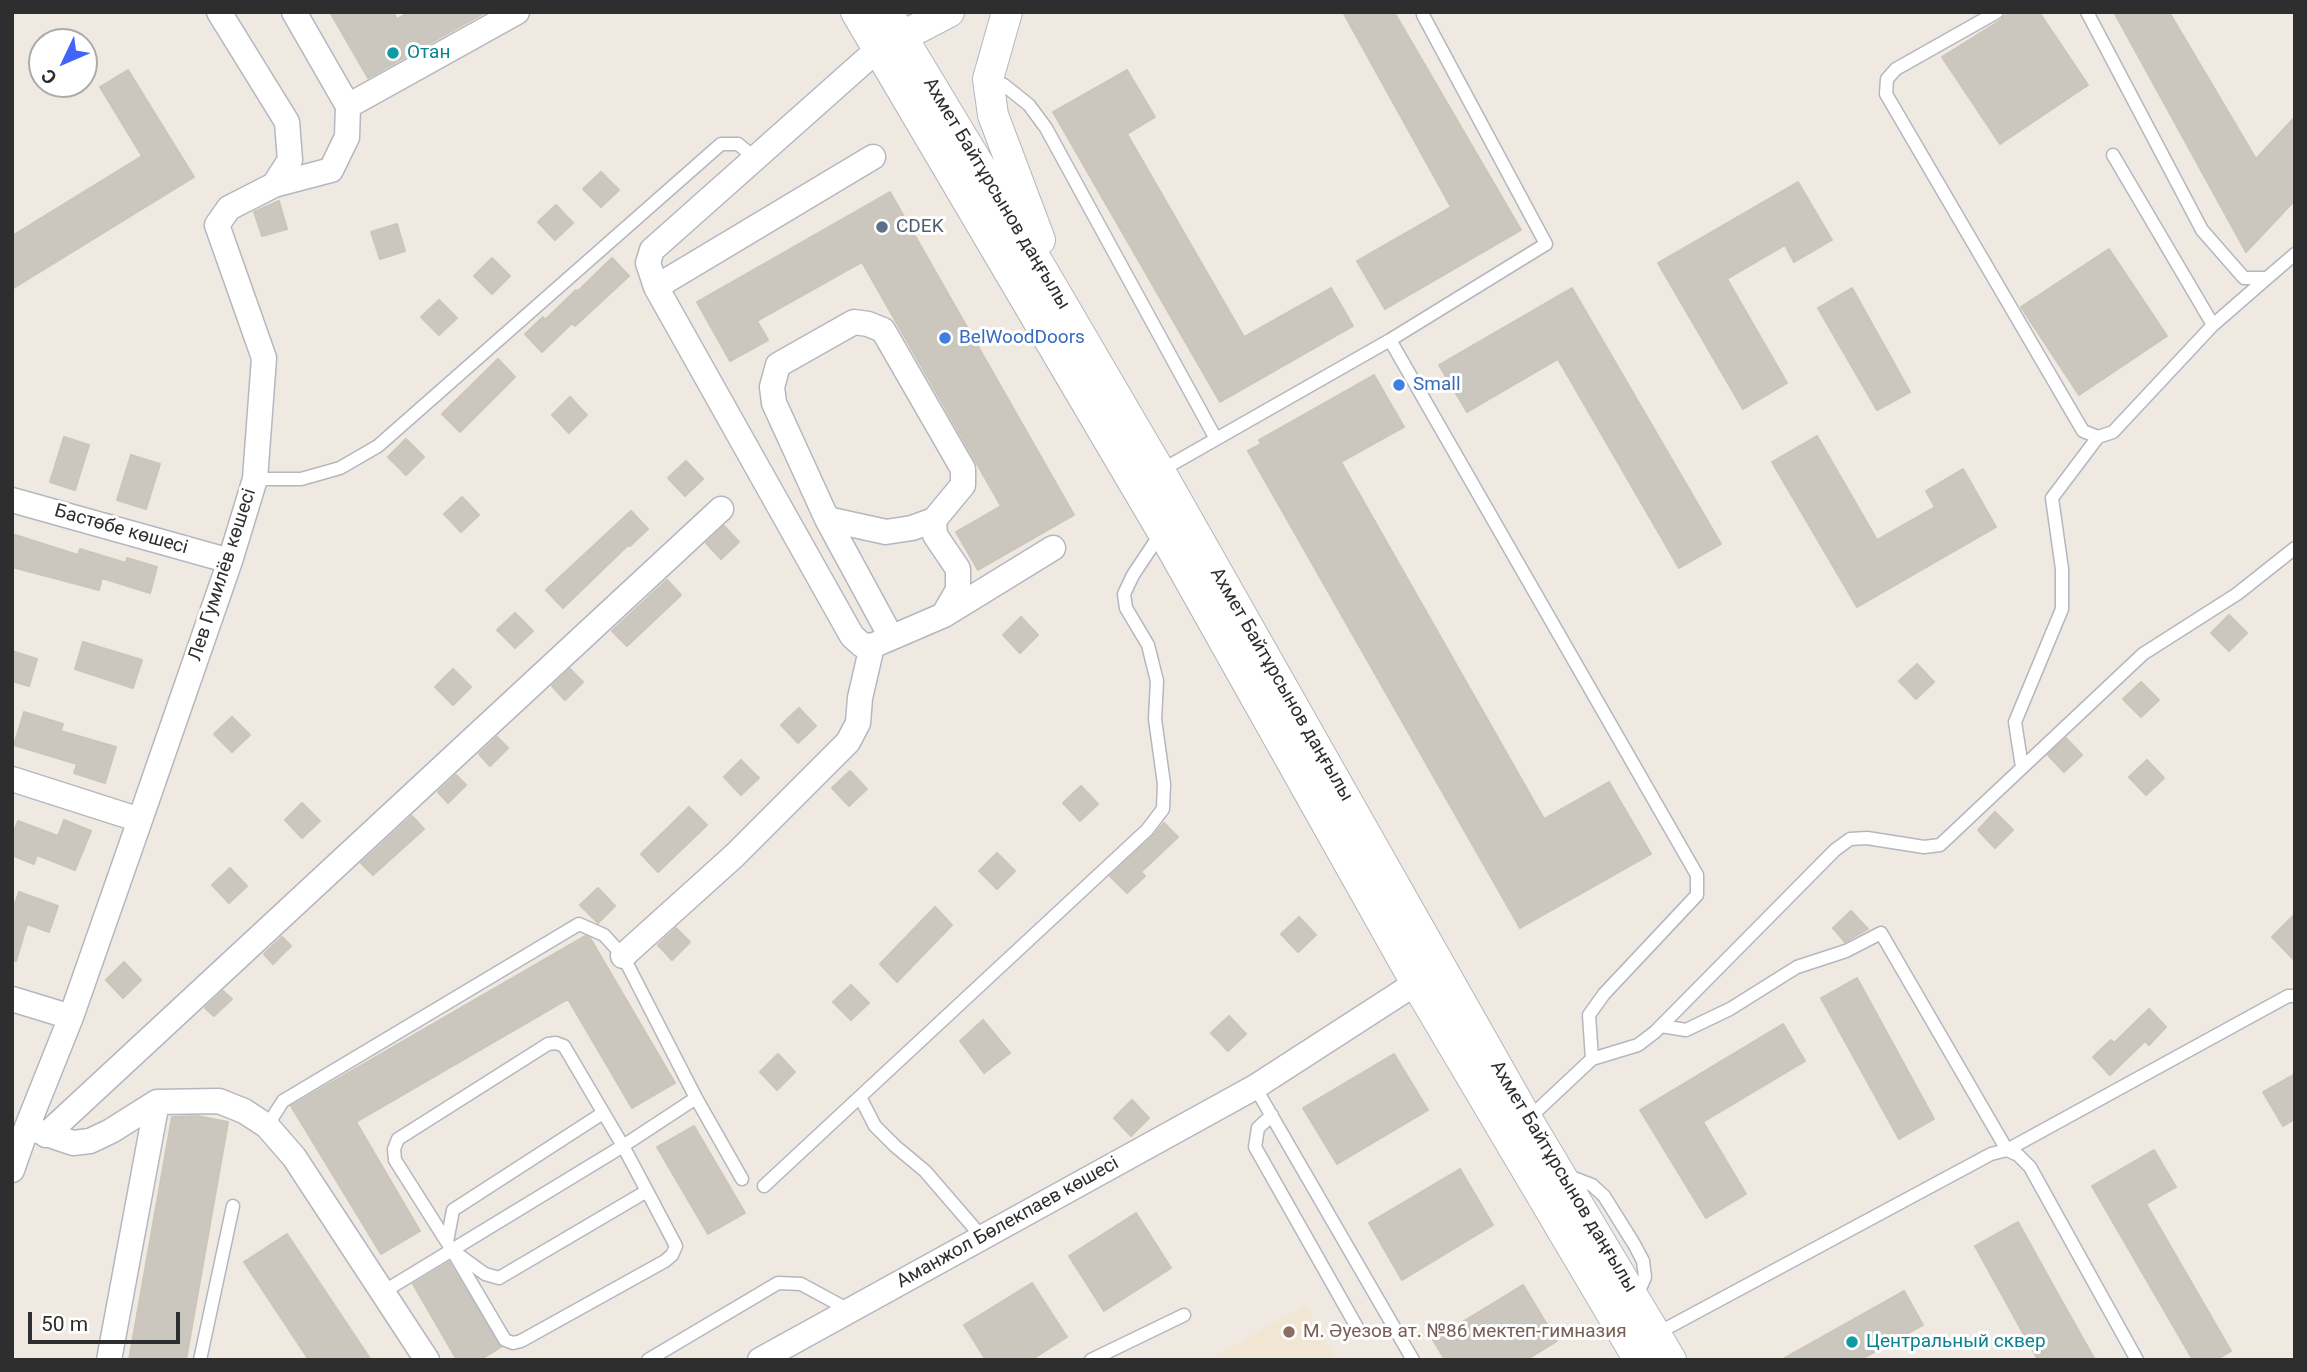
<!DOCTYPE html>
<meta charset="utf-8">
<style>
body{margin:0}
#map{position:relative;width:2307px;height:1372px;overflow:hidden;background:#efe9e1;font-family:Roboto,sans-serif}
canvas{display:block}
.frame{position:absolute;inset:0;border:14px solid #2e2e2e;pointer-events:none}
.north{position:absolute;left:28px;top:28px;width:70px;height:70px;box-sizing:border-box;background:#fff;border:2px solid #ababab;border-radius:50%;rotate:226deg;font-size:19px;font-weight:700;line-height:28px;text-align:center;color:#2e2e2e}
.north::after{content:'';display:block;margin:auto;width:24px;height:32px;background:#4264fb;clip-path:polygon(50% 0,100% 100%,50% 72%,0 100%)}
.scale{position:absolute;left:28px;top:1312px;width:152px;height:32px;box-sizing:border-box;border:4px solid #2e2e2e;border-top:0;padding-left:9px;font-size:21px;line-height:24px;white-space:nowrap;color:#2e2e2e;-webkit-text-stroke:5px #fff;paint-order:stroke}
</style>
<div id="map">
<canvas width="2307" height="1372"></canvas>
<div class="frame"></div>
<div class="north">С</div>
<div class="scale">50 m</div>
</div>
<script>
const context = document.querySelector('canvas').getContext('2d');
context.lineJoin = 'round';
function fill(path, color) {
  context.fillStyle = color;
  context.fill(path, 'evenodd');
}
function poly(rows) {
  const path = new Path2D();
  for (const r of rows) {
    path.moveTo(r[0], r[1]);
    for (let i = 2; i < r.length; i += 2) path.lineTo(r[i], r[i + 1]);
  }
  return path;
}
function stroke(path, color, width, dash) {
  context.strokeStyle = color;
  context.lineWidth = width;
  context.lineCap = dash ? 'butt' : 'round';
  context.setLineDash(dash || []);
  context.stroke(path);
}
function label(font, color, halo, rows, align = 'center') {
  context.font = font + ' Roboto,sans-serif';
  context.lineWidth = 6;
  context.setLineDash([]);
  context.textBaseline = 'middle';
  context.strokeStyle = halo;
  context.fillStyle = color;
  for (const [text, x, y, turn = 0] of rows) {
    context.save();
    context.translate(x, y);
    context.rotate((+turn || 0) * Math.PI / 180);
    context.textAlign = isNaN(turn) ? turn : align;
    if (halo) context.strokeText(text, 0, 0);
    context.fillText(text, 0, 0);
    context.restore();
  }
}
fill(poly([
 [1305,1305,1337,1360,1210,1360]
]), '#f0e6d1');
const building = poly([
 [330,12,393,12,397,19,409,12,486,12,368,78,330,12],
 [1343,12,1394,12,1521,230,1385,309,1357,261,1451,207,1343,12],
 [2009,12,2039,12,2088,85,2000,144,1942,57,2001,20,2009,12],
 [2114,12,2169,12,2256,159,2295,117,2295,200,2246,252,2114,12],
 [128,70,194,177,12,289,12,236,142,156,100,87,128,70],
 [1127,70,1155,117,1127,134,1244,337,1331,288,1353,326,1220,402,1053,112,1127,70],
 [601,172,619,190,601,207,583,189,601,172],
 [1798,182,1832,240,1794,262,1785,245,1727,279,1787,383,1743,409,1658,263,1798,182],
 [890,192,1074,515,978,570,956,532,1001,506,862,262,757,321,768,340,730,361,697,302,890,192],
 [279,201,287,229,262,236,254,212,279,201],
 [556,205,573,223,555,240,538,222,556,205],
 [397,224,405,251,380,259,371,232,397,224],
 [2109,249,2167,336,2079,395,2021,307,2109,249],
 [492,258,510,276,492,294,474,276,492,258],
 [612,258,629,276,575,326,572,323,542,352,525,334,543,317,545,320,576,290,577,292,612,258],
 [1572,288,1721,544,1679,568,1558,359,1467,412,1439,365,1572,288],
 [1852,288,1910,392,1877,410,1818,308,1852,288],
 [439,300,457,318,439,335,421,317,439,300],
 [498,359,515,377,460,432,442,414,498,359],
 [1374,375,1404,427,1341,462,1544,819,1609,782,1651,854,1520,928,1248,451,1261,444,1259,440,1374,375],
 [570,397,587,415,569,433,552,415,570,397],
 [1817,436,1877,540,1935,507,1926,491,1963,469,1996,527,1857,607,1772,462,1817,436],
 [64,437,89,445,75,490,50,482,64,437],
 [406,439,424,457,406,475,388,457,406,439],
 [131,455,160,464,146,509,117,500,131,455],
 [686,461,703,479,685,496,668,478,686,461],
 [462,497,479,515,461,532,444,514,462,497],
 [631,511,648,529,630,546,628,545,563,608,546,590,631,511],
 [724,526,739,542,721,559,706,543,724,526],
 [12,534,78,555,80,549,126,563,127,558,157,567,150,593,102,578,99,590,12,567,12,534],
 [667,580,681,595,627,646,612,631,667,580],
 [515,613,533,631,515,648,497,630,515,613],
 [2229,615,2247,633,2229,651,2211,633,2229,615],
 [1021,617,1038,635,1020,653,1003,635,1021,617],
 [83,642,142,660,133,688,75,669,83,642],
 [12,651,37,659,29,686,12,681,12,651],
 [1917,664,1934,682,1916,699,1899,681,1917,664],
 [453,669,471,687,453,705,435,687,453,669],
 [570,669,583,682,565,700,552,686,570,669],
 [2141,682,2159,700,2141,717,2123,699,2141,682],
 [799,708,816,726,798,743,781,725,799,708],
 [24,712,63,724,61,731,116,747,105,783,74,773,77,764,14,745,24,712],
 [232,717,250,735,232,752,214,734,232,717],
 [497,737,508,748,490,766,479,754,497,737],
 [2066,738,2082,755,2064,772,2048,755,2066,738],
 [741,760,759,778,741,795,724,777,741,760],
 [2147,760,2164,778,2146,795,2129,777,2147,760],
 [850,771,867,789,849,806,832,788,850,771],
 [456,775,466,785,448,803,438,792,456,775],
 [1081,786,1098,804,1080,821,1063,803,1081,786],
 [302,803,320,821,302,838,285,820,302,803],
 [689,807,707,825,658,872,641,854,689,807],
 [1995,812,2013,830,1995,848,1978,830,1995,812],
 [412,816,424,829,373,875,361,863,412,816],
 [64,820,91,831,75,870,37,855,34,864,12,855,12,836,18,821,58,836,64,820],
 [1164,823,1178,837,1141,872,1145,876,1127,893,1110,876,1153,836,1164,823],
 [997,853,1015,871,997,889,979,871,997,853],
 [230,868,247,886,229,903,212,885,230,868],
 [598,888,615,906,598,923,580,905,598,888],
 [19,892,58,906,49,932,27,924,16,961,12,960,12,912,19,892],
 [935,907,952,925,897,982,880,964,935,907],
 [1851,911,1868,929,1845,942,1833,928,1851,911],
 [2295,914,2295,961,2272,937,2295,914],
 [1299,917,1316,935,1298,952,1281,934,1299,917],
 [676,928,690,942,672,960,658,945,676,928],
 [585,936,590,938,675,1083,632,1108,568,999,356,1122,420,1231,381,1254,291,1106,585,936],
 [282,937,291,946,273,964,264,954,282,937],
 [124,962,141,980,123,998,106,980,124,962],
 [1857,978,1934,1119,1899,1139,1821,998,1857,978],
 [851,985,869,1003,851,1020,833,1002,851,985],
 [223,991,232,999,214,1016,205,1008,223,991],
 [2149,1009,2166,1027,2149,1045,2145,1041,2110,1075,2093,1057,2111,1040,2114,1043,2149,1009],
 [1229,1016,1246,1034,1228,1051,1211,1033,1229,1016],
 [983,1020,1010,1053,984,1073,960,1041,983,1020],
 [1783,1024,1805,1061,1703,1122,1746,1194,1706,1218,1640,1110,1783,1024],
 [778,1054,795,1072,777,1090,760,1072,778,1054],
 [1394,1054,1428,1110,1337,1164,1303,1108,1394,1054],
 [2295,1074,2295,1119,2283,1126,2263,1092,2295,1074],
 [1132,1100,1149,1118,1131,1136,1114,1118,1132,1100],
 [197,1116,228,1122,186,1360,129,1360,172,1117,197,1116],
 [694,1126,745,1213,708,1234,657,1147,694,1126],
 [2154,1150,2176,1187,2146,1204,2231,1351,2216,1360,2193,1360,2092,1186,2154,1150],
 [1460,1169,1493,1225,1402,1280,1369,1223,1460,1169],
 [1136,1213,1171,1268,1104,1311,1069,1256,1136,1213],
 [2018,1222,2055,1289,2095,1360,2038,1360,1975,1246,2018,1222],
 [287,1234,371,1360,309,1360,244,1262,287,1234],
 [449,1262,501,1347,480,1360,457,1360,413,1284,449,1262],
 [1032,1283,1067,1337,1031,1360,986,1360,964,1325,1032,1283],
 [1523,1285,1557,1341,1526,1360,1445,1360,1433,1340,1523,1285],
 [1904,1291,1923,1325,1860,1360,1781,1360,1904,1291]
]);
fill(building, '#cbc7bf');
stroke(building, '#cbc5ba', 2);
const service = poly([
 [1997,12,1896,69,1887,79,1886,94,2083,431,2098,437,2113,432,2213,325,2267,278],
 [2087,12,2202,230,2244,278,2267,278,2295,254],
 [990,79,1004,85,1029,105,1046,128,1216,439],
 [2113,155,2213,325],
 [1390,340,1546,244,1423,15],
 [1160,471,1390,340,1697,875,1697,895,1604,994,1589,1015,1592,1059],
 [255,479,301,479,340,468,378,446,721,144,738,144,755,158],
 [2022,767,2015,722,2062,609,2062,569,2052,498,2098,437],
 [1661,1026,1686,1030,1730,1009,1797,967,1846,951,1881,933,2007,1150,2288,996,2295,996],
 [1255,1087,1413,1360],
 [860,1097,875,1126,895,1146,925,1171,982,1237],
 [1272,1115,1258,1128,1255,1147,1358,1329],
 [1528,1119,1592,1059,1638,1045,1655,1032,1835,850,1850,839,1867,838,1924,847,1940,845,2143,654,2237,594,2295,548],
 [267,1126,283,1101,579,924,604,935,623,956,696,1098,742,1179],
 [1566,1175,1592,1185,1604,1196,1634,1244,1643,1261,1645,1277,1637,1296],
 [764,1186,1147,830,1163,809,1164,784,1155,719,1157,681,1148,645,1126,608,1124,594,1133,575,1161,533],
 [447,1242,453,1210,603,1113],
 [452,1250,505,1340,513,1343,521,1341,665,1261,672,1255,676,1246,647,1191,623,1146,564,1046,556,1043,548,1044,398,1139,394,1149,395,1160,452,1250,485,1274,499,1278,647,1191],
 [383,1292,623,1146,696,1098],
 [1656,1334,1991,1154,2007,1150,2018,1155,2030,1167,2137,1360],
 [200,1360,233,1206],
 [648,1360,778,1283,801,1284,849,1310],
 [1091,1360,1184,1315]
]);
const minor = poly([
 [877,50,652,250,648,263,656,287,852,636,862,645,872,646,944,615,1053,548],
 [348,106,517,12],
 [274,185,331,170,347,137,348,106,294,12],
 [656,287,873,157],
 [12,500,230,561],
 [827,519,886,532,912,528,934,520],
 [891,637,827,519,774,403,772,387,778,365,854,322,868,324,883,330,963,469,963,485,934,520,935,535,958,569,958,590,944,614],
 [12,779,140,820],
 [623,956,734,856,848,742,858,723,860,698,872,646],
 [12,999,71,1017],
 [35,1130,73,1143,90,1141,111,1131,157,1102,219,1101,244,1111,267,1126,294,1157,427,1360],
 [46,1135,721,509],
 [12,1170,27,1127,71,1017,140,820,230,561,255,479,264,358,217,225,229,208,274,185,290,160,287,122,219,12],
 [109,1360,157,1102],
 [760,1360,1255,1087,1416,983]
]);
const tertiary = poly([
 [856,12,1162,531,1416,983,1639,1360],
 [887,12,1043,271,1160,471,1527,1119,1671,1360],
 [1007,12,988,79,993,115,1040,240],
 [884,46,949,12]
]);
stroke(service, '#b4b7c1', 15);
stroke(minor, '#b4b7c1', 27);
stroke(tertiary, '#b4b7c1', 32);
stroke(service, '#fff', 12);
stroke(minor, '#fff', 24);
stroke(tertiary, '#fff', 30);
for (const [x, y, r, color] of [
 [393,53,7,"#0f9aa8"],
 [882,227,7,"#5c6f8a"],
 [945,338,7,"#3f7fe0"],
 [1399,385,7,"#3f7fe0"],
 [1289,1332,7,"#8d6e63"],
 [1852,1342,7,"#0f9aa8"]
]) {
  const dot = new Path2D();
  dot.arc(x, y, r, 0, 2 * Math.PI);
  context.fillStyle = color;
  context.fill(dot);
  stroke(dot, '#fff', 2.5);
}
label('19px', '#0d838f', '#fff', [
 ["Отан",407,53],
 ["Центральный сквер",1866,1342]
], 'left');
label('19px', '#2e2e2e', '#fff', [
 ["Ахмет Байтұрсынов даңғылы",996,194,59],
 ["Бастөбе көшесі",121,530,16],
 ["Лев Гумилёв көшесі",223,575,-72],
 ["Ахмет Байтұрсынов даңғылы",1281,685,60],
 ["Ахмет Байтұрсынов даңғылы",1563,1177,59],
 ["Аманжол Бөлекпаев көшесі",1008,1223,-29]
]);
label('19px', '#4e5e75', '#fff', [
 ["CDEK",896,227]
], 'left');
label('19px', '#366cbe', '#fff', [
 ["BelWoodDoors",959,338],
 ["Small",1413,385]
], 'left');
label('19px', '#785e54', '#fff', [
 ["М. Әуезов ат. №86 мектеп-гимназия",1303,1332]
], 'left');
</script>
